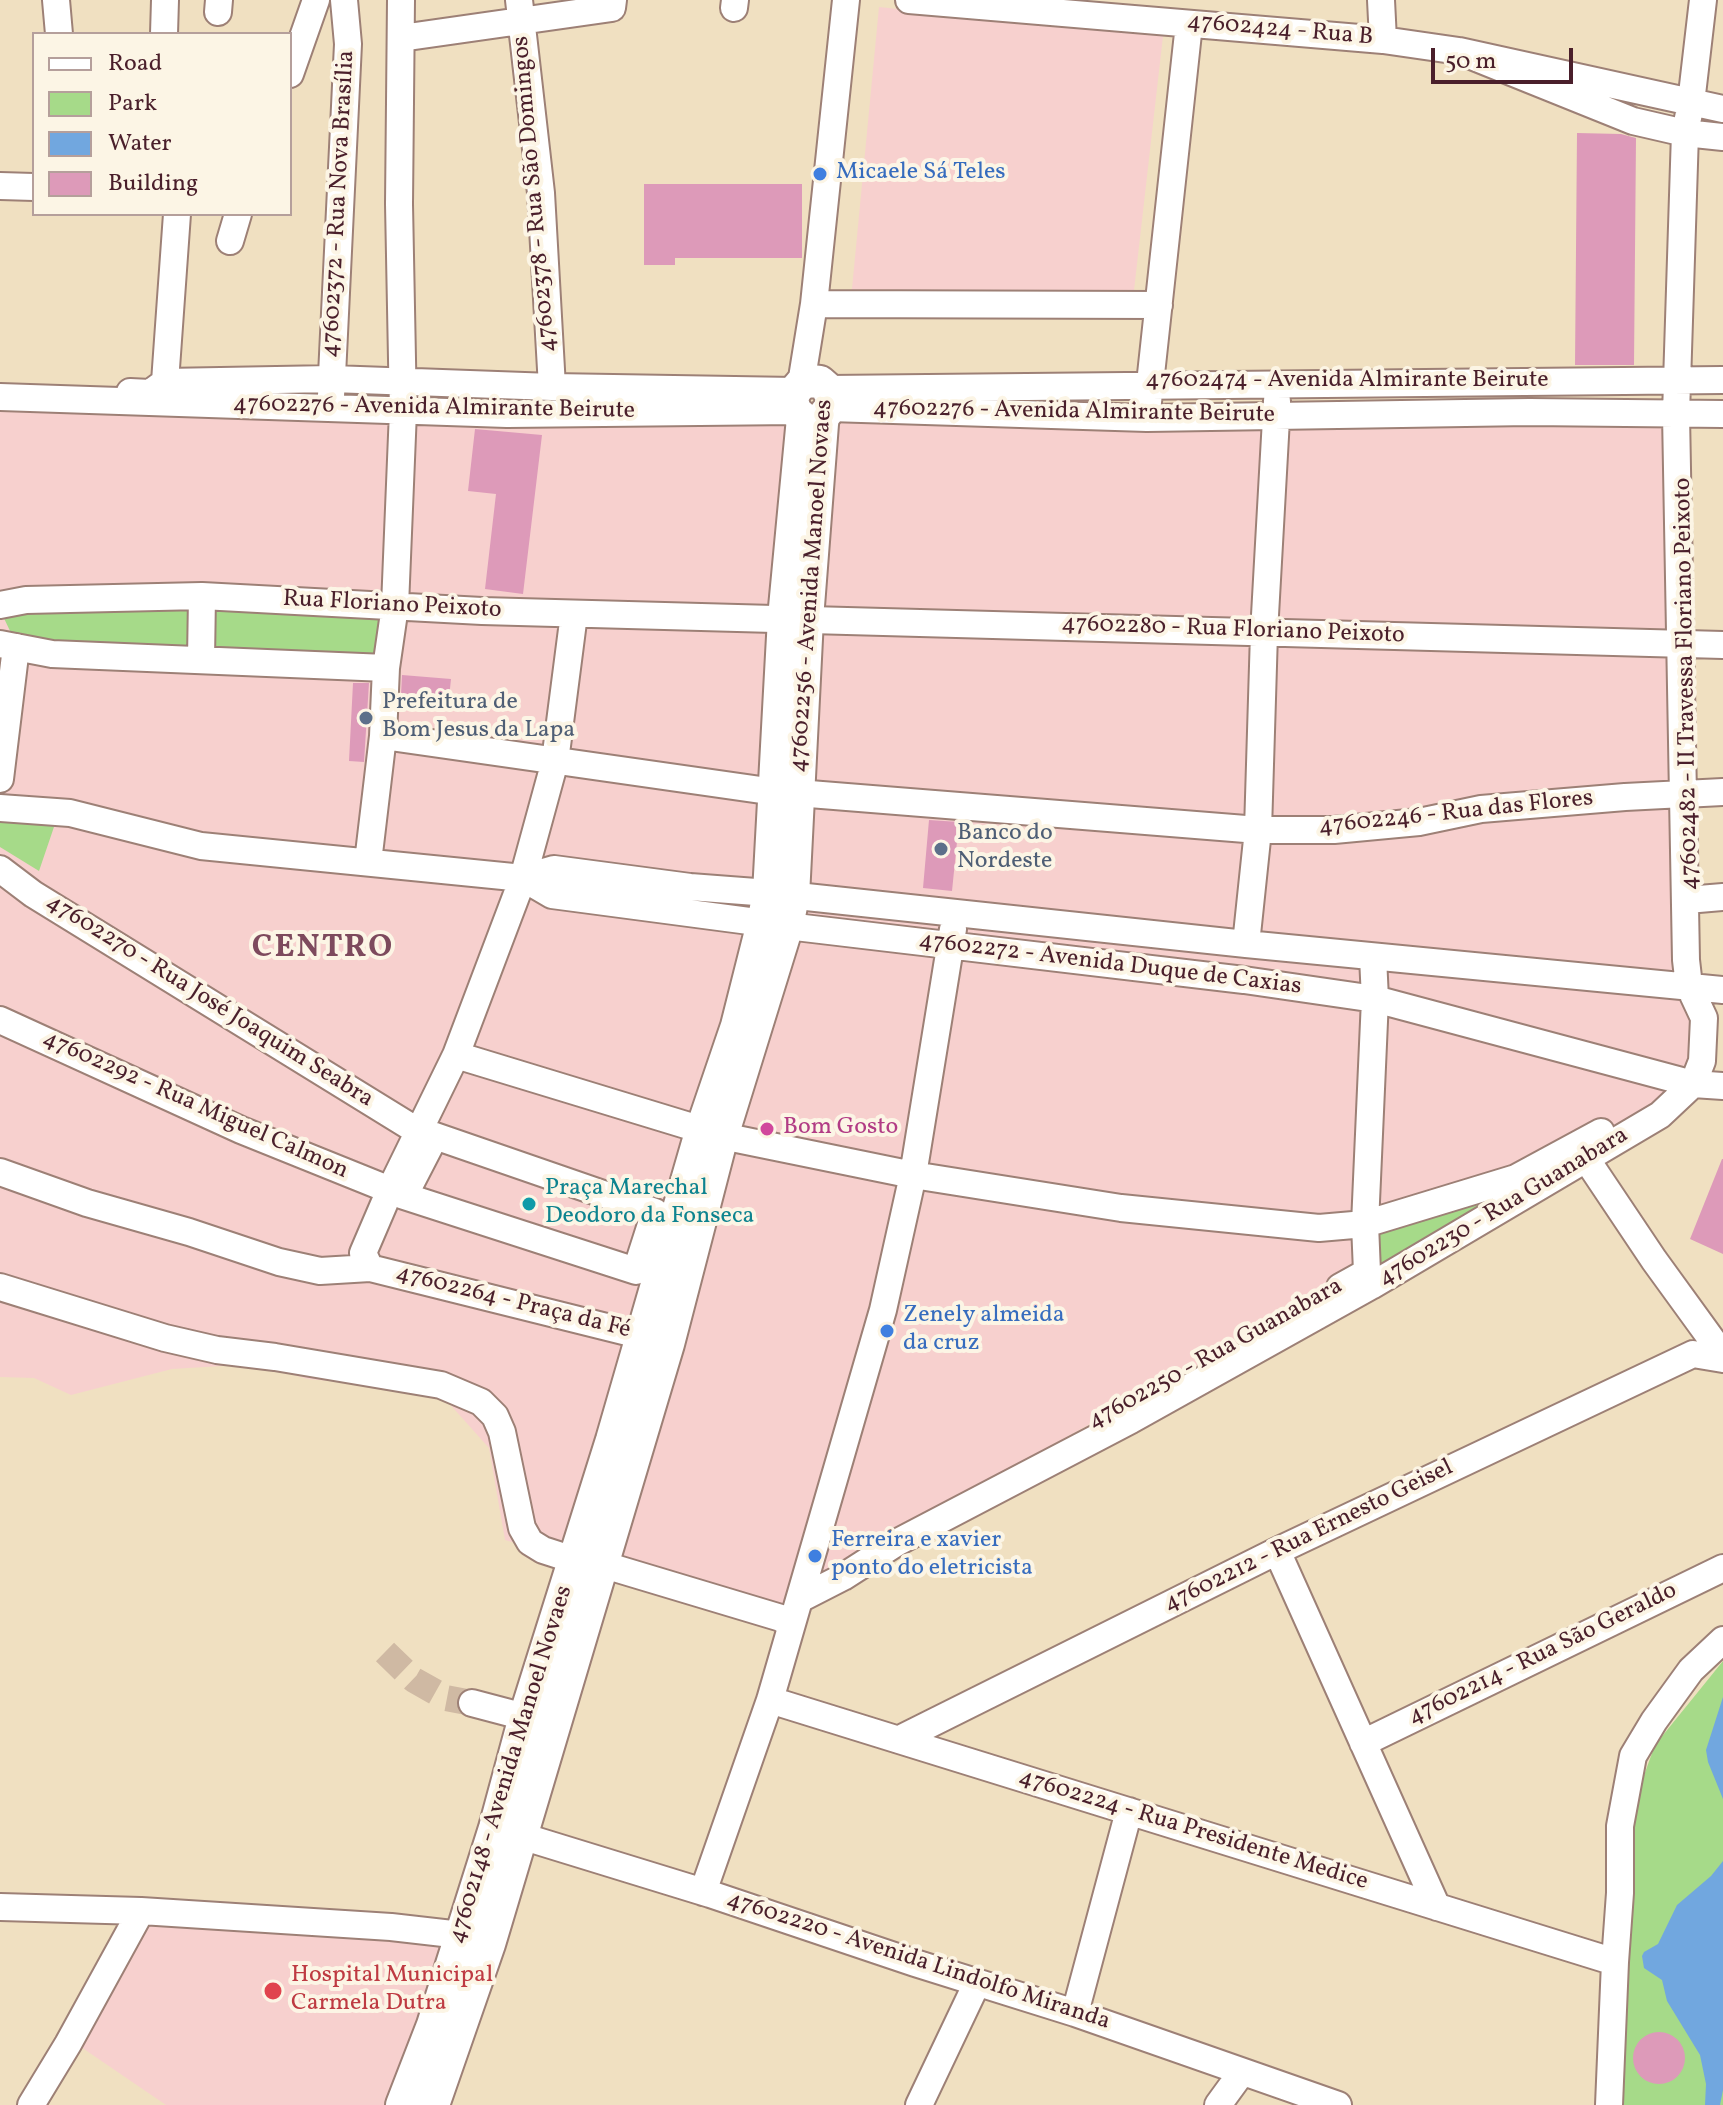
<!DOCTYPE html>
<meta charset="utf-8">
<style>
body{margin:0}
#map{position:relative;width:1723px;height:2105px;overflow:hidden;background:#f0e0c1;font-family:Vollkorn,serif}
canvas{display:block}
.legend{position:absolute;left:32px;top:32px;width:260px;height:184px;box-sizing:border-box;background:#fcf5e5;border:2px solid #b59f9b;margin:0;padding:10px 14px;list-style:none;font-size:24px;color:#4a1f2b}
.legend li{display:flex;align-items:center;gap:16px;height:40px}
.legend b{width:40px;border:2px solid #b59f9b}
.scale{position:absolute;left:1431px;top:48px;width:142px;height:36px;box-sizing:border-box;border:4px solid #4a1f2b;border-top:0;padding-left:10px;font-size:24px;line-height:28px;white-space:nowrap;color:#4a1f2b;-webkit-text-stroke:6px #fcf5e5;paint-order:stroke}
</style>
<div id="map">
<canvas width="1723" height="2105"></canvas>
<ul class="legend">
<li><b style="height:10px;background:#fff"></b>Road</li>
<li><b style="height:22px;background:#a6da89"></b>Park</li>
<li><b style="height:22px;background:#71a7df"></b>Water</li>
<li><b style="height:22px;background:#dd9ab9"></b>Building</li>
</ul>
<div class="scale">50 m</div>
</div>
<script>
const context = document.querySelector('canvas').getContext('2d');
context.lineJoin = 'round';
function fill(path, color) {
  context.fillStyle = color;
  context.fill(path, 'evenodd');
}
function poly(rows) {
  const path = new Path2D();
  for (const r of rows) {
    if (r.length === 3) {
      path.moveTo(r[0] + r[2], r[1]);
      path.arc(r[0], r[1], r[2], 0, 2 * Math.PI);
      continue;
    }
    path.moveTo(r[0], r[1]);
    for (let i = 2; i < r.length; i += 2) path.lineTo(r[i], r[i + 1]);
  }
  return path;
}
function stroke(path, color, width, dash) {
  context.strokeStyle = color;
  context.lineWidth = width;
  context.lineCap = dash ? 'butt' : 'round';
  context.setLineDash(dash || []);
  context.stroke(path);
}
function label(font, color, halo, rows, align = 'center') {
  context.font = font + ' Vollkorn,serif';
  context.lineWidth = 8;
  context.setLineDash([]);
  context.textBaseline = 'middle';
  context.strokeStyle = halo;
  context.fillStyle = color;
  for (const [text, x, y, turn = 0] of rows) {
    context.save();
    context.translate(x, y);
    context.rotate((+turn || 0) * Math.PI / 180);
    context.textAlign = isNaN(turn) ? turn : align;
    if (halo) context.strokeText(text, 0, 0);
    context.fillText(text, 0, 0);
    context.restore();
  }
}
fill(poly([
 [879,7,1163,36,1133,299,851,299],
 [0,397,1676,414,1687,900,1704,1018,1693,1084,1516,1178,1367,1272,841,1561,802,1598,791,1625,505,1540,489,1448,438,1391,308,1379,255,1364,172,1369,71,1395,34,1378,0,1377],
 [154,1914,454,1937,403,2105,166,2105,78,2045]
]), '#f7d0ce');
fill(poly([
 [25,607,379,608,378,659,52,642,11,633,1,612],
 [0,820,55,824,39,871,0,847],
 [1508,1189,1505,1197,1379,1272,1374,1231],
 [1723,1661,1723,2105,1622,2105,1635,1800,1655,1745]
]), '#a6da89');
fill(poly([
 [1723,1697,1723,1799,1708,1762,1706,1750],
 [1723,1861,1723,2090,1720,2105,1705,2105,1706,2084,1700,2055,1667,2001,1662,1980,1644,1968,1642,1956,1644,1952,1658,1944,1677,1905,1711,1876]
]), '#71a7df');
fill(poly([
 [1577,133,1621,134,1636,138,1634,365,1575,365],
 [644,184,802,184,802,258,675,258,675,265,644,265],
 [475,429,542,435,523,594,485,589,496,494,468,491],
 [402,675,451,679,449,698,401,695],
 [353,683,369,683,364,762,349,761],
 [929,820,959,822,952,891,923,888],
 [1722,1159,1723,1159,1723,1254,1690,1239],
 [1659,2058,26]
]), '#dd9ab9');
stroke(poly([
 [385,1652,414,1680,446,1698,472,1703]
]), '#cfb9a3', 26, [26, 13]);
const minor = poly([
 [56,0,59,34],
 [519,0,541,193,552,387],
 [909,0,1383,40,1459,51],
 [1381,0,1383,40],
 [734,8,735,0],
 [218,12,219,0],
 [164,34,165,0],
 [401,38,612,8,613,0],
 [290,74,316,0],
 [1723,109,1459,51,1633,121,1685,133,1723,137],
 [0,186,34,187],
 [230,241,238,214],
 [814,304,1159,305],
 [165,382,177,214],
 [801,384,814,304,846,0],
 [828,389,1723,380],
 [130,392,150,393,165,382,332,379,552,387,795,391],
 [331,396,348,44,344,0],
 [0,397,507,414,795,411,803,418,813,420,823,417,830,408,1147,418,1529,412,1723,414],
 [1148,402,1189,24],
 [0,605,26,600,202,596,482,611,1723,645],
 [0,644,52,654,386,668],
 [201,659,202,596],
 [383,736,775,792],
 [0,779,16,647],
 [797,793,1258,830,1334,830,1419,822,1481,809,1625,797,1723,792],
 [0,808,70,813,201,846,523,878],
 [368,862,383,736,386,668,395,606,403,411,399,204,401,0],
 [0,869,33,894,419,1132],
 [1687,900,1723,897],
 [1246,944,1258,830,1264,633,1277,401],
 [1723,990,1246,944,769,893,690,887,554,869,523,878,552,895,787,926,1244,980,1375,999,1693,1084,1723,1086],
 [0,1020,241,1130,390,1190],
 [456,1055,523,878,555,761,574,614],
 [435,1136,655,1212,636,1271,404,1196,435,1136],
 [1587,1160,1654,1260,1723,1355],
 [0,1172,87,1203,189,1232,279,1262,320,1271,370,1268],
 [0,1287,165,1338,217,1350,275,1357,441,1385,481,1402,495,1416,502,1432,522,1528,530,1542,543,1550,574,1560,611,1567,781,1618,791,1625],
 [1340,1287,1367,1272,1365,1224,1516,1178,1601,1132],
 [659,1340,370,1268,363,1253,390,1190,456,1055,722,1136,913,1175,1121,1208,1319,1228,1365,1224,1375,999,1373,957],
 [1277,1551,1437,1907],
 [802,1598,843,1577,896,1543,1131,1420,1371,1286,1660,1115,1693,1084,1702,1061,1704,1018,1689,986,1686,960,1676,414,1685,133,1691,103,1703,0],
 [770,1700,1615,1962],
 [472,1703,525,1717],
 [900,1739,1277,1551,1693,1354,1723,1359],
 [1363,1743,1723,1568],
 [505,1831,710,1894,915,1963,1075,2013,1338,2105],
 [703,1892,770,1700,883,1310,913,1175,953,929],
 [0,1907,141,1911,391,1927,461,1935],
 [1075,2013,1129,1811],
 [31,2105,68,2044,141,1911],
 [919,2105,977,1983],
 [1218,2105,1242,2072],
 [1609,2105,1615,1962,1620,1893,1620,1826,1633,1756,1654,1721,1691,1670,1723,1640]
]);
const major = poly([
 [402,2105,433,2025,495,1828,525,1717,612,1440,702,1129,737,1026,763,923,769,893,784,618,803,418,795,411,792,400,795,391,801,384,810,381,820,382,828,389,832,398,830,408,823,417,822,424,807,619,793,896,787,926,722,1136,668,1344,489,1944,433,2105]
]);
stroke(minor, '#9d8076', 30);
stroke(major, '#9d8076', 36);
stroke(minor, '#fff', 26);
stroke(major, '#fff', 32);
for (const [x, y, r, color] of [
 [820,174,8,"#3f7fe0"],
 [366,718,8,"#5c6f8a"],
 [941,849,8,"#5c6f8a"],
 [767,1129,8,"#d1479c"],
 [529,1204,8,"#0f9aa8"],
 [887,1331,8,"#3f7fe0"],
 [815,1556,8,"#3f7fe0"],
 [273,1991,10,"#e0444e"]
]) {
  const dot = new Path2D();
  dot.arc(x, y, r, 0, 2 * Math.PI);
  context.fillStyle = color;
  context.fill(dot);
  stroke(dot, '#fcf5e5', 3);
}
label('24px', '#4a1f2b', '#fcf5e5', [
 ["47602424 - Rua B",1280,31,5],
 ["47602378 - Rua São Domingos",536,194,-95],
 ["47602372 - Rua Nova Brasília",340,204,-87],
 ["47602474 - Avenida Almirante Beirute",1347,382],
 ["47602276 - Avenida Almirante Beirute",434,409,1],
 ["47602276 - Avenida Almirante Beirute",1074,413,1],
 ["47602256 - Avenida Manoel Novaes",813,586,-86],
 ["Rua Floriano Peixoto",392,606,3],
 ["47602280 - Rua Floriano Peixoto",1233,631,2],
 ["47602482 - II Travessa Floriano Peixoto",1688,684,-91],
 ["47602246 - Rua das Flores",1456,814,-6],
 ["47602272 - Avenida Duque de Caxias",1110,965,7],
 ["47602270 - Rua José Joaquim Seabra",209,1002,32],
 ["47602292 - Rua Miguel Calmon",195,1106,24],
 ["47602230 - Rua Guanabara",1504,1208,-31],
 ["47602264 - Praça da Fé",513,1303,14],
 ["47602250 - Rua Guanabara",1216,1355,-29],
 ["47602212 - Rua Ernesto Geisel",1309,1537,-26],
 ["47602214 - Rua São Geraldo",1543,1655,-26],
 ["47602148 - Avenida Manoel Novaes",512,1765,-73],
 ["47602224 - Rua Presidente Medice",1193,1831,17],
 ["47602220 - Avenida Lindolfo Miranda",918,1962,18]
]);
label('24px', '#366cbe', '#fcf5e5', [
 ["Micaele Sá Teles",836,174],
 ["Zenely almeida",903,1317],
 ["da cruz",903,1345],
 ["Ferreira e xavier",831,1542],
 ["ponto do eletricista",831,1570]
], 'left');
label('24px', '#4e5e75', '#fcf5e5', [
 ["Prefeitura de",382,704],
 ["Bom Jesus da Lapa",382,732],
 ["Banco do",957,835],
 ["Nordeste",957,863]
], 'left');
label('24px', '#b23c85', '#fcf5e5', [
 ["Bom Gosto",783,1129]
], 'left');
label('24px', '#0d838f', '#fcf5e5', [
 ["Praça Marechal",545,1190],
 ["Deodoro da Fonseca",545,1218]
], 'left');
label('24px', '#be3a42', '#fcf5e5', [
 ["Hospital Municipal",291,1977],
 ["Carmela Dutra",291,2005]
], 'left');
context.letterSpacing = '2px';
label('bold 32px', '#7d4a5d', '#fcf5e5', [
 ["CENTRO",323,950]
]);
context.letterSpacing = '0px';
</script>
